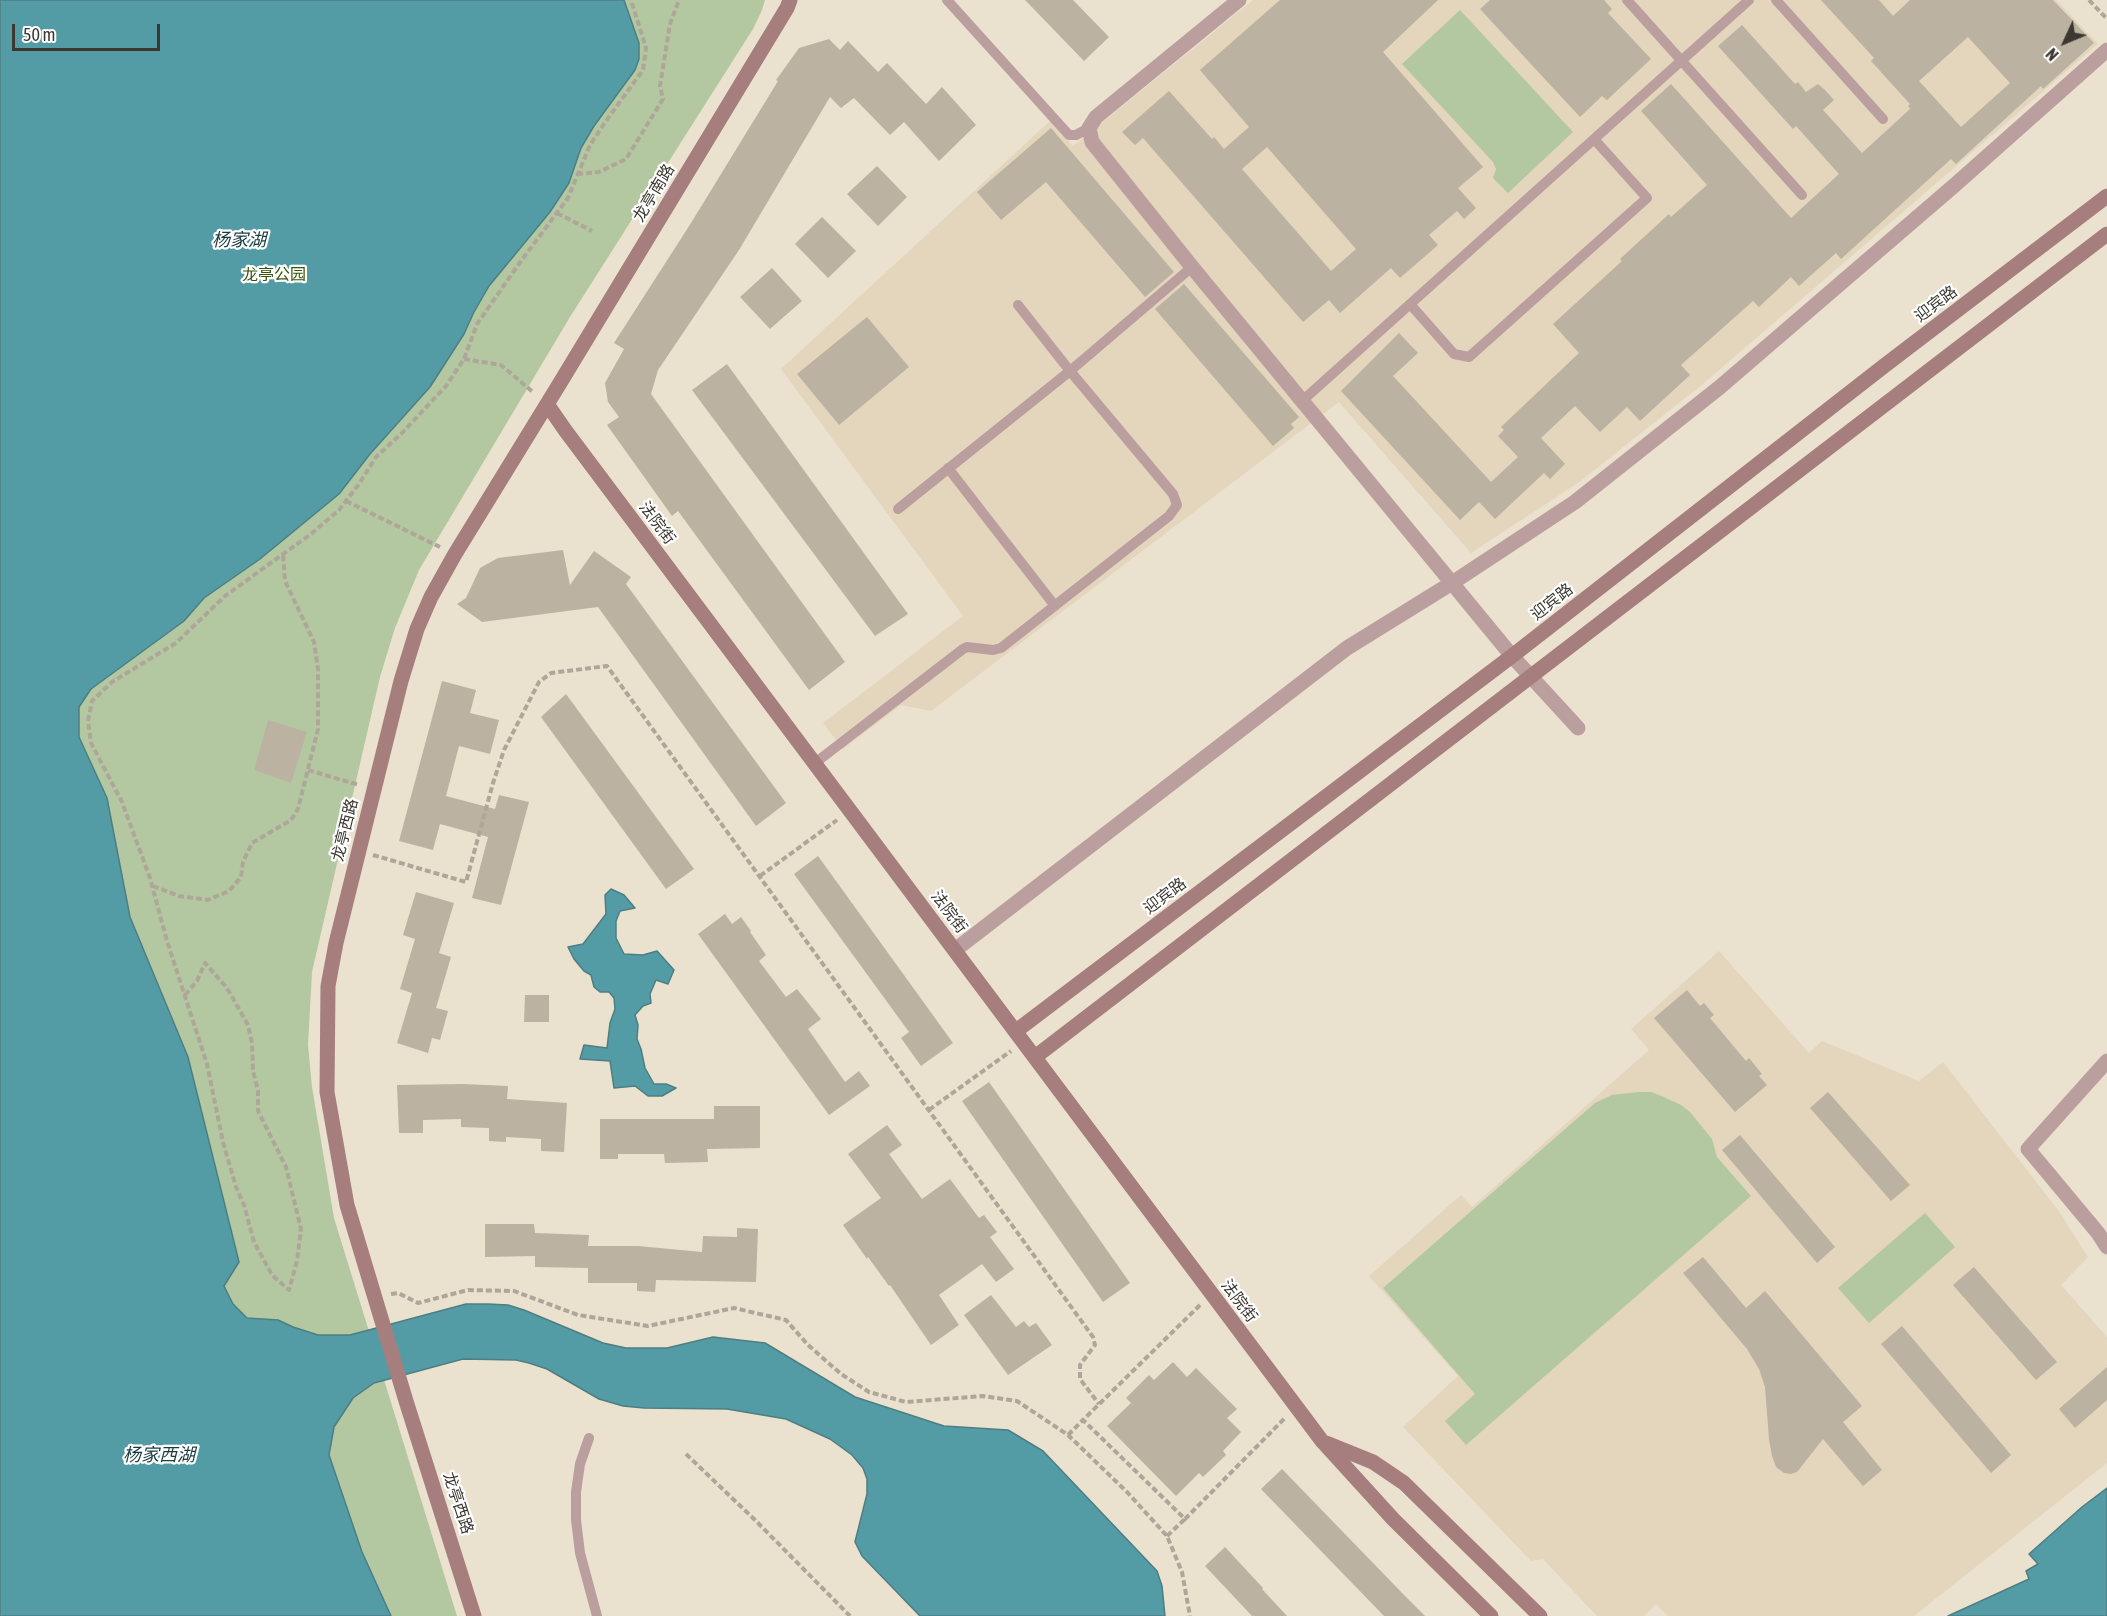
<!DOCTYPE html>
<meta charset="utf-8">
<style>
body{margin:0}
#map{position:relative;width:2107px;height:1616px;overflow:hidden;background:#ebe1cf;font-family:"Asap Condensed",sans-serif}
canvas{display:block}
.north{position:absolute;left:2035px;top:12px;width:60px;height:60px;-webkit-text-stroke:4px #fff;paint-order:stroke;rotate:226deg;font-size:16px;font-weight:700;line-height:24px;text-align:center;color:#3c3831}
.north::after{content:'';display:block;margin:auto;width:21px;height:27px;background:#3c3831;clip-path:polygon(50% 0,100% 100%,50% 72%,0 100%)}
.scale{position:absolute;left:12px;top:24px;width:148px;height:27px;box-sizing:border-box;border:3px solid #3c3831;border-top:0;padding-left:8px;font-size:18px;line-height:21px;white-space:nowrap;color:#3c3831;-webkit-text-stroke:4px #fff;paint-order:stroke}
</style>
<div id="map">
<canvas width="2107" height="1616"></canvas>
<div class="north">N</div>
<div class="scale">50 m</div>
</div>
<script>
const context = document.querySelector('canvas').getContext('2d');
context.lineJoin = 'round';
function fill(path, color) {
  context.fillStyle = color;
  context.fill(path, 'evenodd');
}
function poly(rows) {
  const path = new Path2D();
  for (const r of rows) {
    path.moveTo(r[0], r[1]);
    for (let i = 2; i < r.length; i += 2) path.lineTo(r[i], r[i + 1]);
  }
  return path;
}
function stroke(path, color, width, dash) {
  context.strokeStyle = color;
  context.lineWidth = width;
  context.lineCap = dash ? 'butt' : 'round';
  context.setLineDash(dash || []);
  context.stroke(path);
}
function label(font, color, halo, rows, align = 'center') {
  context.font = font + ' "Asap Condensed","Noto Sans SC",sans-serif';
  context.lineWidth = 4.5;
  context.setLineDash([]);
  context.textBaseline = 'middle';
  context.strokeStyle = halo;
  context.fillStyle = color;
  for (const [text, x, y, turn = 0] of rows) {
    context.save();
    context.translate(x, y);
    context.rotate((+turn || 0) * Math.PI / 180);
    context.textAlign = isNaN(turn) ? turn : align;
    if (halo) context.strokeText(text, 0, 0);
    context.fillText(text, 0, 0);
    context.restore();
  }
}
fill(poly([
 [1253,0,2056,0,2098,44,1704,383,1578,483,1471,553,1339,402,931,711,901,705,843,749,823,723,963,616,781,369,1051,120,1073,146],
 [1719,951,1809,1053,1822,1041,1919,1081,1943,1062,2058,1210,2088,1257,2061,1285,2107,1337,2107,1463,1914,1616,1668,1616,1656,1604,1644,1616,1597,1616,1543,1559,1531,1561,1403,1427,1458,1376,1369,1276,1461,1195,1472,1207,1649,1050,1631,1029]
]), '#e4d5bd');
fill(poly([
 [0,0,765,0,762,10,753,29,570,317,419,570,395,628,380,677,312,972,308,1045,312,1087,334,1218,457,1616,0,1616],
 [1460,10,1573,132,1508,193,1493,178,1496,169,1493,162,1402,64],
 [1638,1092,1651,1092,1664,1097,1681,1105,1690,1112,1712,1139,1717,1157,1751,1196,1466,1445,1445,1421,1475,1394,1383,1288,1595,1103,1612,1095],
 [1925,1213,1955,1247,1869,1323,1838,1288]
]), '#b3c8a1');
const water = poly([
 [0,0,624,0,639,43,639,59,635,70,594,126,581,148,569,183,550,212,489,286,474,312,464,334,430,387,370,454,339,494,260,559,204,598,184,621,91,689,79,707,79,737,107,798,130,917,188,1057,239,1262,224,1286,233,1304,247,1318,278,1320,293,1327,318,1335,350,1335,466,1304,488,1304,508,1305,524,1310,603,1343,626,1348,667,1348,713,1337,765,1343,855,1397,944,1426,1008,1430,1043,1451,1157,1571,1162,1586,1165,1616,920,1616,862,1556,855,1542,867,1494,867,1479,863,1468,852,1455,830,1439,786,1419,727,1409,644,1408,623,1406,599,1399,547,1369,529,1363,516,1360,463,1359,374,1383,353,1398,334,1427,329,1455,362,1552,391,1616,0,1616,0,0],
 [611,889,624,895,635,908,620,911,616,921,616,938,624,954,643,955,657,951,674,970,668,984,656,980,650,994,651,1003,643,1006,635,1015,638,1025,637,1039,641,1049,645,1068,654,1084,666,1084,676,1088,662,1096,648,1096,635,1086,614,1088,610,1061,580,1059,584,1045,607,1048,610,1023,615,1009,614,998,609,992,600,992,594,987,591,975,584,971,574,959,568,947,583,944,606,914,605,895,611,889],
 [2107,1488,2107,1616,1948,1616,2029,1579,2026,1571,2038,1564,2029,1554,2082,1507,2107,1488]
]);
fill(water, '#549ca5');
stroke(water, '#4d7e82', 1.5);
fill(poly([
 [1025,0,1073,0,1109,37,1084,61],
 [1280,0,1438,0,1383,52,1483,167,1458,188,1476,208,1464,219,1457,211,1429,235,1438,245,1400,278,1391,268,1340,313,1329,300,1303,322,1143,138,1135,145,1122,132,1169,91,1212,139,1214,137,1224,149,1249,127,1200,70],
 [1267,147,1356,249,1331,271,1242,169],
 [1490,0,1604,0,1612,9,1608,13,1651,59,1607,100,1602,96,1580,117,1480,9],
 [1821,0,1879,0,1893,16,1910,0,2053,0,2094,43,2043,89,2041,86,1956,164,1951,159,1841,259,1836,253,1799,286,1791,277,1759,307,1753,301,1681,365,1690,375,1640,421,1627,407,1600,432,1575,406,1541,438,1565,464,1550,479,1544,473,1495,519,1479,502,1460,520,1341,391,1399,333,1418,353,1393,376,1491,482,1518,457,1498,436,1504,430,1501,427,1579,353,1553,324,1622,261,1620,259,1669,214,1671,217,1707,185,1641,111,1671,84,1791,218,1839,174,1796,126,1793,129,1718,46,1742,25,1795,84,1798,82,1806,92,1818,84,1824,89,1834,100,1823,110,1862,153,1910,109,1908,106,1910,104,1871,61,1874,58],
 [1968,37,2010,83,1961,127,1919,81],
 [829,39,840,50,848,41,878,72,887,63,926,104,942,87,976,125,939,161,904,122,890,135,854,98,841,108,830,97,739,250,658,370,651,394,845,662,809,690,678,511,672,516,607,425,619,417,608,402,605,383,624,349,614,343,691,223,778,81,776,80,799,48],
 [1051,128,1174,272,1145,297,1046,182,1001,220,977,192],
 [877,166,907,197,878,226,847,194],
 [822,217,856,251,828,278,795,244],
 [772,268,802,301,770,329,740,297],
 [1184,284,1299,417,1291,424,1294,428,1273,446,1155,309],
 [867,317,909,367,839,425,797,374],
 [727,364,908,614,875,636,692,390],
 [563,550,570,585,594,551,631,577,626,584,786,803,756,826,598,607,482,622,457,604,466,598,480,568,498,558],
 [442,681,476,690,470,713,499,720,490,754,459,746,446,796,495,809,499,795,529,802,501,905,472,898,488,837,440,824,433,850,399,841],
 [566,694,694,869,666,889,541,717],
 [268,720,307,732,291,783,254,770],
 [818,856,953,1043,921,1066,901,1038,909,1032,794,874],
 [416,892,454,903,439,953,451,957,436,1008,448,1011,440,1040,432,1038,428,1053,397,1043,412,993,400,989,415,939,403,935],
 [725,914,732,924,741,917,751,931,750,932,766,955,759,961,786,997,797,989,821,1019,808,1029,845,1082,859,1071,870,1086,829,1115,698,934],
 [1687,990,1700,1006,1704,1003,1714,1015,1710,1018,1746,1061,1749,1058,1762,1074,1759,1076,1767,1085,1735,1112,1654,1018],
 [525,995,549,995,549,1022,524,1022],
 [989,1082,1130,1283,1103,1302,962,1101],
 [463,1084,508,1086,507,1099,567,1103,564,1152,541,1151,541,1139,506,1137,506,1142,489,1141,489,1128,461,1127,461,1119,423,1120,423,1133,399,1133,397,1085],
 [1828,1092,1910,1185,1891,1201,1810,1108],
 [714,1106,760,1106,760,1148,707,1149,708,1162,665,1163,664,1154,618,1154,618,1159,600,1159,600,1119,714,1119],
 [887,1125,902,1145,889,1154,922,1199,950,1179,979,1218,984,1215,997,1232,990,1237,1014,1269,996,1282,982,1264,939,1295,959,1325,931,1345,890,1285,889,1286,868,1257,867,1259,843,1225,881,1198,848,1154],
 [1740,1135,1835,1247,1817,1263,1722,1150],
 [485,1224,534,1224,535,1233,589,1235,588,1246,638,1246,702,1252,703,1236,737,1237,737,1228,758,1229,756,1282,656,1280,655,1292,637,1291,637,1283,588,1283,588,1268,535,1267,535,1256,485,1257],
 [1703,1257,1746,1308,1765,1291,1862,1406,1843,1422,1882,1470,1863,1486,1823,1439,1797,1472,1791,1474,1784,1473,1776,1467,1772,1456,1769,1439,1765,1387,1759,1369,1747,1349,1683,1273],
 [1974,1267,2057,1362,2036,1380,1953,1285],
 [991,1295,1016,1327,1024,1321,1029,1327,1036,1323,1052,1345,1008,1375,964,1315],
 [1902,1326,2011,1455,1991,1473,1881,1344],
 [1173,1362,1187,1377,1196,1368,1237,1409,1227,1418,1241,1432,1223,1451,1226,1455,1203,1477,1199,1473,1176,1496,1107,1426,1131,1403,1126,1398,1149,1375,1154,1380],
 [2107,1367,2107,1400,2075,1428,2059,1409],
 [1282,1469,1406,1597,1425,1616,1384,1616,1261,1489],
 [1225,1547,1263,1588,1262,1589,1287,1616,1252,1616,1205,1566]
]), '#bcb2a1');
stroke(poly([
 [2089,0,2107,19],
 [577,174,599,172,626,159,663,99,660,86,670,24,679,0],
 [557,213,592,231],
 [464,359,501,365,534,393],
 [346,501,440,547],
 [308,770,359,785],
 [373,855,466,882,493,783,504,750,539,682,551,673,607,666,1093,1337,1095,1345,1080,1365,1080,1379,1099,1404],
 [760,876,837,820],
 [153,886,179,896,208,900,229,891,241,877,243,862,252,843,291,820,298,809,318,729,318,669,314,642,285,581,283,554],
 [185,995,197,981,205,963,227,988,248,1025,252,1043,253,1071,258,1091,258,1111,286,1167,301,1229,297,1261,289,1290,272,1275,254,1242,244,1205,236,1187,223,1142,207,1064,167,941,150,878,122,802,91,743,88,721,92,701,112,682,176,643,225,596,311,534,339,510,359,484,376,457,403,432,446,386,464,359,477,324,521,261,568,198,590,145,606,121,643,70,646,48,631,0],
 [929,1110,1011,1051],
 [391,1294,398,1293,418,1303,468,1290,514,1291,578,1315,648,1326,734,1308,786,1320,808,1345,841,1374,869,1392,906,1402,983,1396,1017,1401,1068,1435,1127,1492,1167,1536,1182,1572,1190,1616],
 [1200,1305,1083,1420,1185,1519,1285,1418],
 [1068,1435,1083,1420],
 [686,1454,755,1520,850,1616],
 [1167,1536,1185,1519]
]), '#aea698', 4, [6, 3]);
stroke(poly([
 [947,0,1069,135,1076,135,1089,128],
 [1627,0,1802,195],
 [1776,0,1883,119],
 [1410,304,1454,354,1469,357,1647,198,1594,139],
 [1302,401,1749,0],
 [948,468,1055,606],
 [898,509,1070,371,1192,267],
 [815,763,963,649,967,647,993,650,1001,648,1169,516,1177,505,1173,494,1070,371,1018,305],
 [589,1438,580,1464,576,1492,576,1520,580,1553,597,1616]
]), '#bb9f9e', 10);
stroke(poly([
 [1239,0,1096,117,1089,128,1092,142,1192,267,1512,656,1578,728],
 [955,950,1347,648,1452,583,1575,502,1720,387,1956,184,2107,50],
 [2107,1061,2028,1149,2098,1233,2107,1247]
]), '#bb9f9e', 15);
stroke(poly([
 [547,404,565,430,1322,1441,1393,1519,1491,1616],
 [1016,1031,1512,656,1884,366,2107,196],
 [1035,1057,2107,234],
 [1326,1443,1373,1462,1404,1483,1540,1616],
 [474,1616,406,1401,347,1205,327,1092,328,986,336,943,401,681,417,629,431,597,455,554,560,383,787,8,790,0]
]), '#a67e7d', 15);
label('16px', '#3c3831', '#fff', [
 ["龙亭南路",654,193,-59],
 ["迎宾路",1936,304,-37],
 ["法院街",657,523,53],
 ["迎宾路",1552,602,-38],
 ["龙亭西路",345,830,-76],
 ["迎宾路",1165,896,-37],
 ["法院街",949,912,53],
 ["法院街",1239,1301,53],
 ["龙亭西路",458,1503,72]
]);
label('16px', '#355309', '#fff', [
 ["龙亭公园",274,275]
]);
label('italic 18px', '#183b40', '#fff', [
 ["杨家湖",239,240],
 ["杨家西湖",159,1455]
]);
</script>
